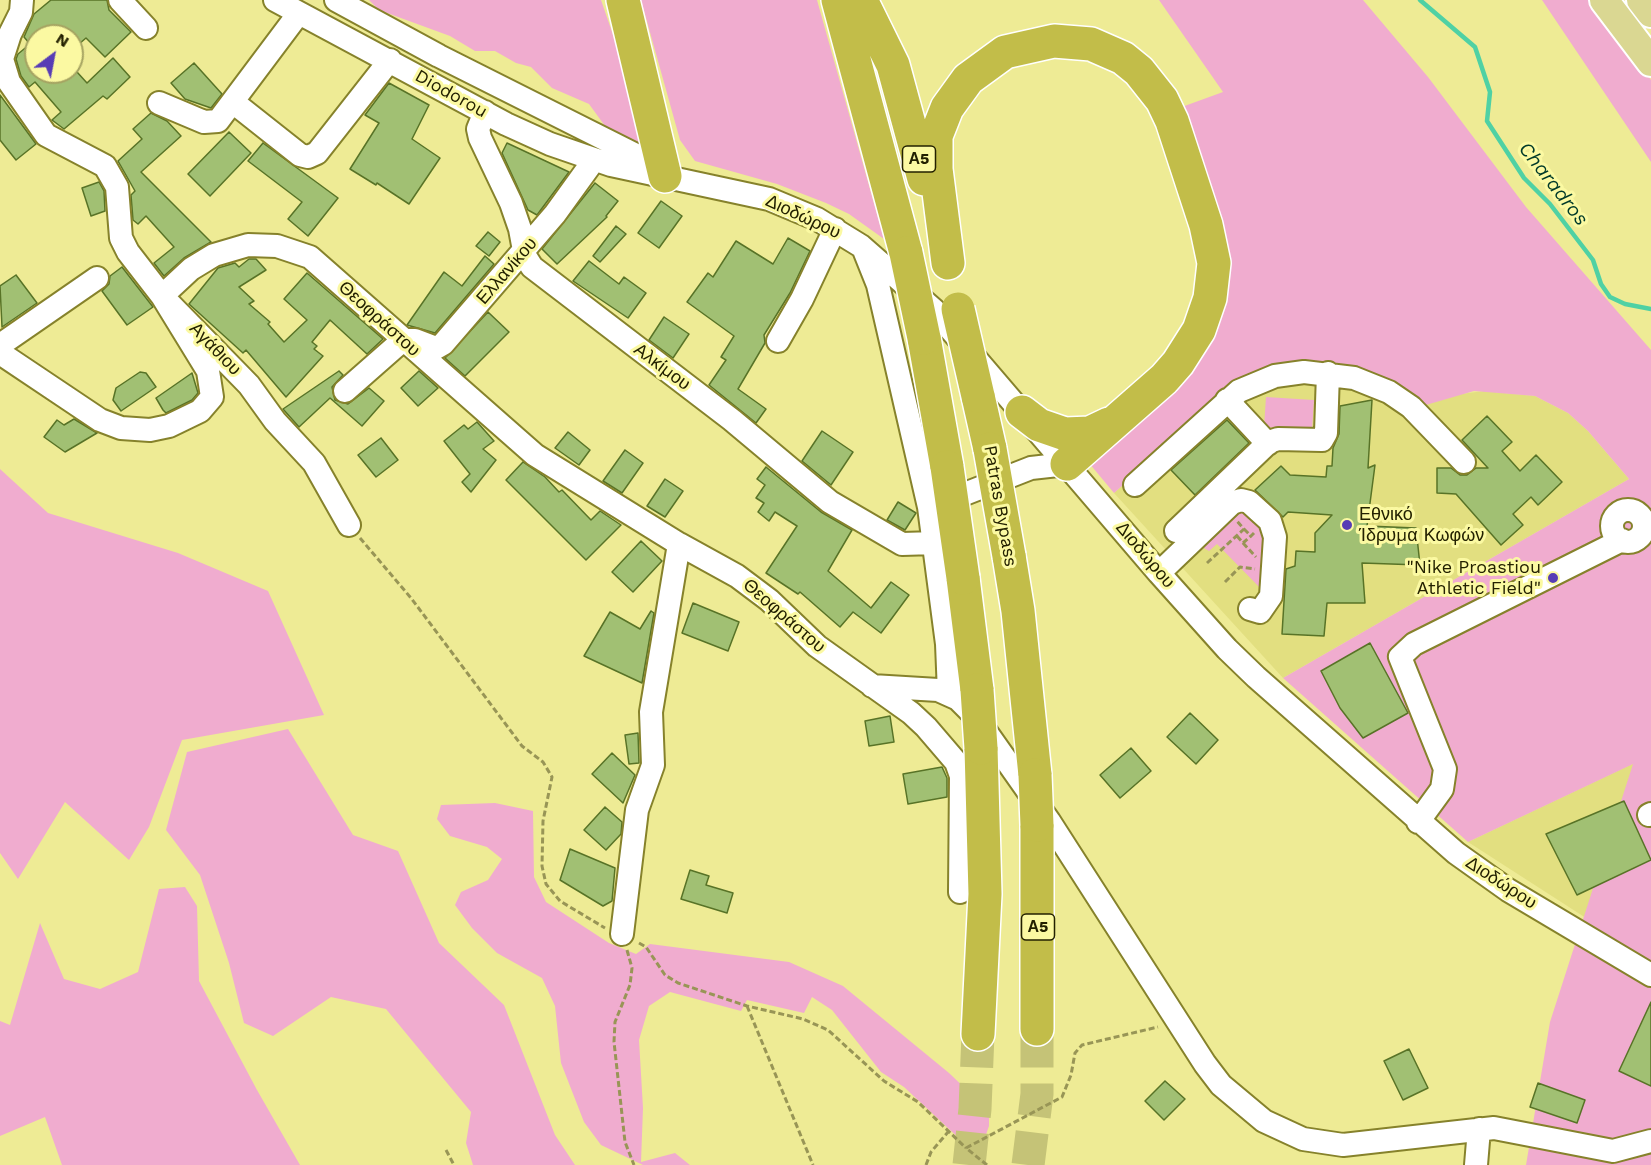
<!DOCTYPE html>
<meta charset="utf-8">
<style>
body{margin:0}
#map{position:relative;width:1651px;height:1165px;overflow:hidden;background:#eeeb95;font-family:"Work Sans",sans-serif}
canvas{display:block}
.north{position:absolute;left:24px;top:24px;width:60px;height:60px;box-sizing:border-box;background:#fbf9a2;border:2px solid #a5a361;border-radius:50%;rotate:32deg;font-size:16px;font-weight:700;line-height:24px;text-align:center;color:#232100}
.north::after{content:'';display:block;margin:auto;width:21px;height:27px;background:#573db5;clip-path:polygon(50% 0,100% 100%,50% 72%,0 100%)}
</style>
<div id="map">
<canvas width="1651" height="1165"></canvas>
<div class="north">N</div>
</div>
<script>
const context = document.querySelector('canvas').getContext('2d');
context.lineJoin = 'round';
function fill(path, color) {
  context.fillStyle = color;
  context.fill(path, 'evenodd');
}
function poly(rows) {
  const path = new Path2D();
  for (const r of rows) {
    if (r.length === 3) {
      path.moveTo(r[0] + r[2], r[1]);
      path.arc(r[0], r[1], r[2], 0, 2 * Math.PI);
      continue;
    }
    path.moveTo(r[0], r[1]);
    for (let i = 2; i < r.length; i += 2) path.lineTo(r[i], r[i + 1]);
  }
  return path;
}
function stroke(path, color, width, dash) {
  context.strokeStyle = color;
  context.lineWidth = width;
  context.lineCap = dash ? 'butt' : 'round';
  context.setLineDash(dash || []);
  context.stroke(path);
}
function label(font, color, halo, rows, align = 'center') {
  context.font = font + ' "Work Sans",sans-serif';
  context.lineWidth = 6;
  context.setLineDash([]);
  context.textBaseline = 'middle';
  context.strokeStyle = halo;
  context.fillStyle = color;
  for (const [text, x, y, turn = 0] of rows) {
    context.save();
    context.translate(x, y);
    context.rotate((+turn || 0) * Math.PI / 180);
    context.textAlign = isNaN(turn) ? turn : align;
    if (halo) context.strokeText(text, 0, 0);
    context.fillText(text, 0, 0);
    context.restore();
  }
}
fill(poly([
 [1264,369,1461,394,1484,391,1535,396,1568,413,1588,431,1629,479,1283,678,1114,493,1238,383],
 [1651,755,1617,938,1468,842]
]), '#e2df80');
fill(poly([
 [369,0,601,0,631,87,644,143,640,147,613,137,589,104,552,88,531,67,516,63,495,51,475,51,450,36,379,10],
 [641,0,817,0,884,239,849,214,826,203,777,184,695,161,680,140],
 [1159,0,1363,0,1428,77,1526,207,1651,350,1651,1165,1526,1165,1550,1022,1633,764,1468,842,1283,678,1629,479,1588,431,1568,413,1535,396,1474,391,1419,407,1400,392,1264,369,1238,383,1114,493,1089,463,1211,335,1179,108,1223,92],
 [1542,0,1589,0,1651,80,1651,162],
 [1266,397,1314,400,1312,430,1264,427],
 [0,469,48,513,178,553,268,591,324,715,182,740,149,827,129,860,65,802,18,879,0,853],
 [1242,508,1270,535,1267,595,1217,544,1209,551,1204,548,1202,542],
 [288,729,353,835,398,851,439,943,504,1005,555,1135,575,1165,473,1165,466,1143,471,1112,386,1009,331,997,273,1036,244,1023,229,963,200,875,166,830,187,752],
 [495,803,533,811,534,877,546,902,609,943,636,954,650,944,789,962,843,986,949,1073,989,1111,989,1126,981,1149,965,1144,904,1087,881,1072,832,1010,812,997,804,1013,747,1000,741,1011,670,992,649,1006,639,1040,643,1108,641,1162,675,1153,690,1165,643,1165,601,1145,584,1122,561,1063,555,1006,542,978,497,953,472,928,455,905,461,892,488,880,502,859,487,847,450,836,437,819,441,805],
 [185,887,197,906,199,981,257,1090,300,1165,62,1165,45,1117,0,1136,0,1021,10,1025,40,923,64,979,100,989,138,972,159,889]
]), '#f0accf');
stroke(poly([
 [1420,0,1475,47,1490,92,1487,121,1524,178,1550,204,1593,260,1601,284,1610,297,1625,304,1651,309]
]), '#4fd1a4', 4.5);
const building = poly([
 [51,0,107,0,109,10,131,32,105,57,86,38,72,50,72,36,36,36,36,72,77,72,87,83,113,58,130,77,107,99,103,96,64,129,52,120,61,112,35,82,29,87,21,76,16,59,18,54,30,44,24,37,34,14,51,0],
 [194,63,222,94,211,108,185,99,171,83,194,63],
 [389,83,429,105,412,139,440,158,409,204,377,183,376,185,350,169,379,123,365,115,389,83],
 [0,95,36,144,16,160,0,140,0,95],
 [151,113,167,121,181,136,141,172,211,242,184,258,164,276,154,263,174,247,146,216,138,224,133,220,131,195,135,191,118,161,142,139,133,129,151,113],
 [229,132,251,153,210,196,188,174,229,132],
 [263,143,338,198,308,236,288,219,302,202,248,161,263,143],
 [507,143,569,172,537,215,528,210,502,153,507,143],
 [99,182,104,191,105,211,91,216,82,188,99,182],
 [595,183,618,201,606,216,607,217,557,264,542,249,595,183],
 [661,201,682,216,659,248,638,233,661,201],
 [616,226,626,234,600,262,593,256,616,226],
 [488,232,500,242,489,256,476,246,488,232],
 [788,238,810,251,790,293,764,335,765,343,738,389,766,409,756,423,709,385,726,360,721,357,734,336,687,302,708,273,713,277,736,241,773,264,788,238],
 [485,256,494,264,435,333,407,325,444,272,462,286,485,256],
 [249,259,256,259,266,270,239,287,254,301,249,304,270,322,268,324,284,342,307,320,284,299,307,273,383,339,367,354,330,320,312,342,317,346,314,349,323,356,286,397,246,350,243,353,189,304,218,268,235,263,239,267,249,259],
 [589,261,619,284,624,277,646,293,628,318,573,281,589,261],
 [122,267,153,307,127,325,102,291,109,284,110,276,122,267],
 [16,275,37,303,2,327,0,286,16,275],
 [488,312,509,332,465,376,445,358,488,312],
 [664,317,689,334,673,358,649,340,664,317],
 [339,371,343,375,332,387,335,400,348,404,369,388,384,401,362,426,330,398,299,427,283,409,339,371],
 [419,371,438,388,418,406,401,388,419,371],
 [140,372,146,373,156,387,121,411,113,400,116,388,140,372],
 [192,373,198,393,192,400,166,413,163,410,156,398,192,373],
 [1372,400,1368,468,1375,465,1367,526,1416,528,1420,565,1362,563,1365,603,1327,603,1324,636,1282,634,1286,569,1295,566,1296,551,1315,552,1315,533,1332,515,1288,512,1283,517,1255,490,1281,466,1290,475,1326,477,1327,466,1332,466,1333,448,1339,434,1340,406,1372,400],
 [1487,416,1512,442,1502,451,1520,471,1536,455,1562,482,1538,505,1531,497,1513,514,1523,525,1501,545,1456,494,1437,493,1437,468,1451,468,1460,475,1467,475,1476,468,1488,468,1462,440,1487,416],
 [74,419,97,433,65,452,44,437,57,420,64,425,74,419],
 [1227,420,1249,443,1195,495,1171,470,1227,420],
 [477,422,494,441,483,449,496,460,471,492,462,482,470,474,444,441,464,425,468,429,477,422],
 [822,431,853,452,831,485,802,461,822,431],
 [568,432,590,450,579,465,555,448,568,432],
 [381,438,398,460,376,477,358,455,381,438],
 [625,450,643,463,622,493,603,481,625,450],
 [523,462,545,477,559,492,562,490,591,520,600,511,621,525,586,560,506,480,523,462],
 [766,467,821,512,852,530,828,571,871,608,891,582,909,595,881,633,853,612,840,627,800,592,798,594,766,573,797,526,775,512,769,521,758,512,764,503,756,498,765,485,757,479,766,467],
 [665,479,683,491,665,517,647,506,665,479],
 [898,502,916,513,905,530,887,520,898,502],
 [641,541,662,561,633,592,612,572,641,541],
 [693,603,739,622,728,651,682,633,693,603],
 [651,611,654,613,642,683,584,656,610,612,640,629,651,611],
 [1370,643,1408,713,1363,738,1340,708,1321,671,1370,643],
 [1190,713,1218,740,1196,764,1167,737,1190,713],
 [890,716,894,742,869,746,865,721,890,716],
 [638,733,639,763,629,764,625,735,638,733],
 [1131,748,1151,771,1120,798,1100,775,1131,748],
 [612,753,635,775,623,803,592,774,612,753],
 [942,767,947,778,947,797,908,804,903,774,942,767],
 [1624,801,1651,860,1577,895,1546,834,1624,801],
 [605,807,622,822,621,834,606,850,584,830,605,807],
 [570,849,615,868,612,901,603,906,560,880,570,849],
 [690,870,709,876,706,885,733,893,727,913,681,899,690,870],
 [1651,1002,1651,1086,1619,1071,1651,1002],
 [1409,1049,1428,1088,1403,1100,1384,1061,1409,1049],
 [1165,1081,1185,1099,1164,1120,1145,1101,1165,1081],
 [1538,1083,1585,1100,1577,1123,1530,1107,1538,1083]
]);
fill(building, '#a1c073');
stroke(building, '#587327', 1.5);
stroke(poly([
 [969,1165,975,1109,978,1034],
 [1028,1165,1037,1094,1037,1029]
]), '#c5c377', 33, [33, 16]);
const minor = poly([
 [22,0,21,12,10,34,2,59,9,82,46,135,105,166,117,187,121,238,128,252,162,296,249,385,275,421,314,463,349,525],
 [120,0,146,28],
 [275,0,506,124,550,144,611,165,769,199,817,219,861,246,934,310,1159,573,1227,649,1256,677,1456,853,1508,890,1651,975],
 [336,0,439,56,634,154,659,172],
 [233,102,300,155,308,157,317,153,390,60],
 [159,103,204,122,218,121,299,13],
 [485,112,478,129,480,138,511,203,520,229,525,256,532,267,732,420,830,502,902,544,935,543],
 [864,250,878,285,929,507,947,644,949,693],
 [778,341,802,299,835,229],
 [0,345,97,278],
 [0,353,100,420,121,428,150,430,169,426,200,411,212,397,208,371,162,296,191,269,214,255,248,245,277,246,310,257,535,455,679,544,737,576,769,600,817,646,911,713,926,727,956,762,961,776,960,892],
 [345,391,403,340,415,340,436,348,443,344,555,214,594,160],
 [1227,400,1268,444],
 [1135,485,1239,391,1275,376,1304,372,1354,378,1389,392,1411,407,1464,462],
 [939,504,1031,468,1067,464],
 [1628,526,16],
 [1176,531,1269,442,1278,439,1322,440,1326,433,1328,373],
 [1159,573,1232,503,1241,500,1249,502,1270,521,1275,537,1271,596,1260,612,1250,609],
 [872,686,938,690,958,699,975,716,1049,821,1205,1064,1221,1085,1264,1121,1303,1139,1343,1145,1494,1128,1613,1151,1651,1141],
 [1649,815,1651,814],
 [1418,822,1442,789,1445,769,1400,657,1414,644,1622,540],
 [622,934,637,810,653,765,651,712,679,544],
 [1476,1165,1479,1129]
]);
const major = poly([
 [1604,0,1651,62],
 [1641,0,1651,13]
]);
const highway = poly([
 [623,0,665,176],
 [838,0,906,253],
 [861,0,893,65,924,179],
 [948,263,936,169,936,136,947,108,968,79,1005,52,1054,41,1091,44,1123,58,1139,71,1162,100,1172,121,1206,225,1214,263,1210,298,1199,330,1178,363,1164,379,1067,464],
 [924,338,947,467],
 [978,396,990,449],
 [1022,412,1039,425,1065,434,1090,433,1109,424],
 [1009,556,1018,611,1035,775],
 [963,578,977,690],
 [1037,1029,1037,825],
 [978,1034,985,894,981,748]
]);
stroke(minor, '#86822b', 26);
stroke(major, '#fff', 32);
stroke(highway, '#fff', 36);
stroke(poly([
 [1244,529,1251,536,1254,533],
 [1237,536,1243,543,1251,536],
 [360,538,411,598,522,746,543,762,552,777,543,821,542,866,546,884,560,901,605,928],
 [1243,543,1256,557],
 [1207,563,1244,529,1237,521],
 [1225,582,1240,567,1255,569],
 [639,943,646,947,665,975,678,983,747,1006,803,1019,828,1030,884,1081,918,1102,966,1148],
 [627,950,632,968,630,985,615,1022,614,1042,625,1142,634,1165],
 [747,1006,813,1165],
 [446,1150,454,1165],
 [926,1165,931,1152,948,1132],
 [987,1165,966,1148,1062,1097,1071,1075,1075,1053,1082,1045,1158,1027]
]), '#989556', 3, [6, 3]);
stroke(minor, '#fff', 22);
stroke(major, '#dad792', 28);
stroke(highway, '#c2bd49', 33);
const highwayBridge = poly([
 [906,253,924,338],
 [958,309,978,396],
 [990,449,1009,556],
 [947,467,963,578],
 [977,690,981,748],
 [1035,775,1037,825]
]);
stroke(highwayBridge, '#fff', 36, []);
stroke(highwayBridge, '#c2bd49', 33);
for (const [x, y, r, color] of [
 [1347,525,6,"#573db5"],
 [1553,578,6,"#573db5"]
]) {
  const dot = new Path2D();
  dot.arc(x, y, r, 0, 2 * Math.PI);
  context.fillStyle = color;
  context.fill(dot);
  stroke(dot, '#fbf9a2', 2);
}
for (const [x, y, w] of [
 [919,159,33],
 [1038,927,33]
]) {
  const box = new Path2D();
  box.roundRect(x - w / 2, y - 13, w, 26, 4.5);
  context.fillStyle = '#fbf9a2';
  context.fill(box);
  stroke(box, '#232100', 1.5);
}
label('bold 16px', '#232100', null, [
 ["Α5",919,159],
 ["Α5",1038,927]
]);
label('18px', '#232100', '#fbf9a2', [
 ["Diodorou",451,94,29],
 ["Διοδώρου",803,217,25],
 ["Ελλανίκου",507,271,-49],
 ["Θεοφράστου",379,319,42],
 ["Αγάθιου",215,349,46],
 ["Αλκίμου",662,367,37],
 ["Patras Bypass",1000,506,80],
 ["Διοδώρου",1145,555,50],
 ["Θεοφράστου",784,616,41],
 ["Διοδώρου",1501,883,33]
]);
label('18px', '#232100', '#fbf9a2', [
 ["Εθνικό",1359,515],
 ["Ίδρυμα Κωφών",1359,536],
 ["\"Nike Proastiou",1541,568,"right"],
 ["Athletic Field\"",1541,589,"right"]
], 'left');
label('italic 20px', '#003a29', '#fbf9a2', [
 ["Charadros",1553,184,52]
]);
</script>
